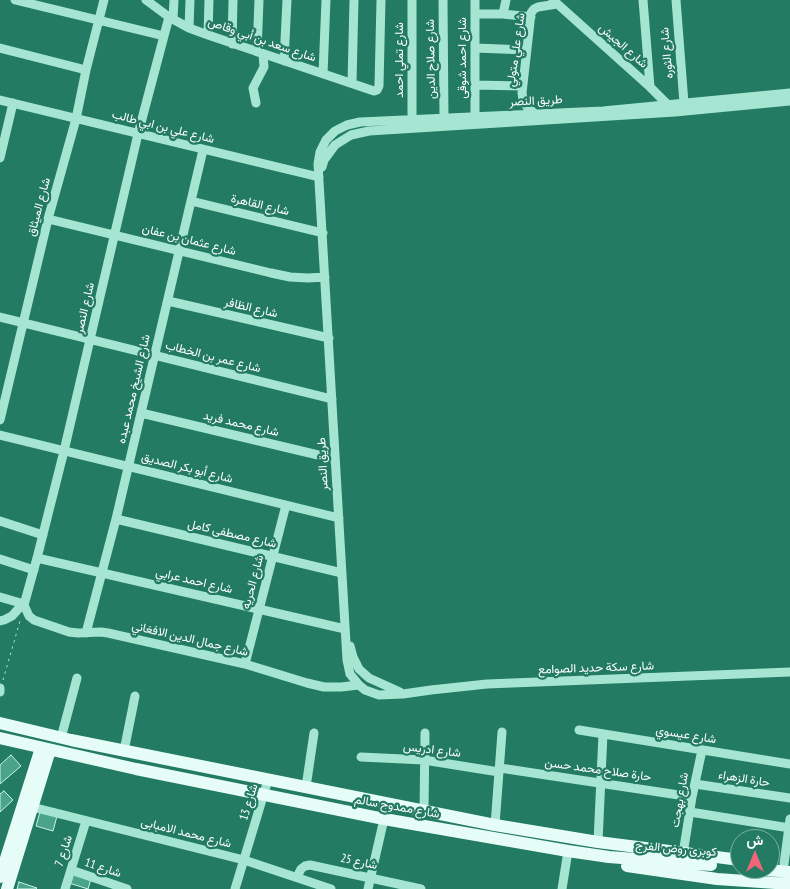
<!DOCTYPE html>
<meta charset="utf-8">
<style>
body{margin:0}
#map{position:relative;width:790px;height:889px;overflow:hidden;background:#227b62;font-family:"PT Sans Narrow",Vazirmatn,sans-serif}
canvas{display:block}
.north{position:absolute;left:730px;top:829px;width:50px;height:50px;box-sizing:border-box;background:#227b62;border:1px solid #7ab0a1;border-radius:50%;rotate:0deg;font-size:14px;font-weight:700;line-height:20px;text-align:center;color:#fff}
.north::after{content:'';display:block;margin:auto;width:18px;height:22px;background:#f1677a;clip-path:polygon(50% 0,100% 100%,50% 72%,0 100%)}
</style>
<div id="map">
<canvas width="790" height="889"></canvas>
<div class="north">ش</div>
</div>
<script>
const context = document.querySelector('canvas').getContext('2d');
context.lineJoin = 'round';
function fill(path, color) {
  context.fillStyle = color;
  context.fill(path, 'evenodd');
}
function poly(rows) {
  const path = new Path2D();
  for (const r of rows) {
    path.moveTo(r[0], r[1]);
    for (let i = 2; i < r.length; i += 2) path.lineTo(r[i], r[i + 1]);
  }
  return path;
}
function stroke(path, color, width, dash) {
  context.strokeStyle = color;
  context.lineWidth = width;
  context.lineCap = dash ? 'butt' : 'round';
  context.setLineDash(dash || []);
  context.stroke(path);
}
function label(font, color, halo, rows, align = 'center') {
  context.font = font + ' "PT Sans Narrow",Vazirmatn,sans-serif';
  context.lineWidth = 4.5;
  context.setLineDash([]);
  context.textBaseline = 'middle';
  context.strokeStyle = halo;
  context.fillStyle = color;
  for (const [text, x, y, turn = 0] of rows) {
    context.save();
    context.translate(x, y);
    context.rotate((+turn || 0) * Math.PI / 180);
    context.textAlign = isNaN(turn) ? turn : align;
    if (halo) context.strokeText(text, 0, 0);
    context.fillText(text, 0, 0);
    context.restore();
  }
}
const building = poly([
 [11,755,21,766,0,784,0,765,11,755],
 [4,791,13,800,0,812,0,794,4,791],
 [40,812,57,816,53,831,36,826,40,812],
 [72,874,91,879,88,889,69,883,72,874],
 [19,882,37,888,36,889,17,889,19,882]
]);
fill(building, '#4ba48a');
stroke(building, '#c8f4e7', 1);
stroke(poly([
 [3,680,20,621]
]), '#a5e5d2', 1, [2.5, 4]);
stroke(poly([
 [15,0,164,36],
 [146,0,169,17,189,28,208,35,374,91,377,90,379,86,381,0],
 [443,0,444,118],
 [553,0,650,87,669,106],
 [643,0,650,87],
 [676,0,684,103],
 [475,14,503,14,531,17],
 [503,14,506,0],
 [173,19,174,0],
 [189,28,190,0],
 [208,35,209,0],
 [232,44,233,0],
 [0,48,86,70],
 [475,48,527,50],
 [257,52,259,0],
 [284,61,287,0],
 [323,74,326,0],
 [352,83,354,0],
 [475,85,522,86],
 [790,93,603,111,360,122,347,125,335,131,326,140,320,152,318,164,347,660,350,674,359,685,365,690,379,695,403,694,431,690,487,684,790,672],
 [0,100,319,177],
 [256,103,253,88,264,67,263,54],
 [535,114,527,107,523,100,522,93,531,13,534,9,538,7,557,4],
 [475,117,475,0],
 [412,120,412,0],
 [0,158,13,103],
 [322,167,324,160,335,145,351,135,369,131,675,112,790,101],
 [191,201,323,233],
 [48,219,271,273,290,277,308,278,325,277],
 [168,301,329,338],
 [0,317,332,399],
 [141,413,335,459],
 [0,420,48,219,76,119,86,70,104,0],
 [0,435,339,518],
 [116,519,342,573],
 [0,521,43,535],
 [37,558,345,629],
 [0,559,34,570],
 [0,597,24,604],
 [24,605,37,558,64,451,138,134,169,17],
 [24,605,29,616,34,620,69,632,78,633,101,632,108,633,245,664,307,683,324,687,341,687,359,685],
 [0,621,4,620,12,616,20,607,24,605],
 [86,633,116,519,203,150],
 [350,646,353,657,359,669,369,678,400,692],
 [245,664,286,505],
 [0,688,0,692],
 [579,730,790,764],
 [61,738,77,678],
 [124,751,135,696],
 [361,757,424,760,499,772],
 [500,768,692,797],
 [695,784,790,798],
 [306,787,314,733],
 [28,806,244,860,331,889],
 [424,811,425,733],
 [690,812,790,828],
 [495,825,502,732],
 [598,842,603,734],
 [683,854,692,797,702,750],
 [784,864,790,819],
 [71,870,127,889],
 [297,877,301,869,305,866,310,865,421,889],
 [65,889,86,821],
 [235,889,268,780],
 [368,889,384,819],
 [562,889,568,851]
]), '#a5e5d2', 9);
stroke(poly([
 [0,723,71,740,495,825,598,842,740,860],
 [0,738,136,769,384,819,568,851,609,857,711,865],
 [627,866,717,879,790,884],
 [757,869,790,872],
 [0,877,41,748],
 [7,889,50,750]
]), '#e6fdf7', 12);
label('12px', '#fff', '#227b62', [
 ["شارع سعد بن أبي وقاص",262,40,19],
 ["شارع الجيش",623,46,41],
 ["شارع علي متولي",516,50,-82],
 ["شارع الثوره",667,53,-95],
 ["شارع احمد شوقى",463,58,-90],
 ["شارع صلاح الدين",431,59,-91],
 ["شارع تملي احمد",400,60,-90],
 ["طريق النصر",536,101,-3],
 ["شارع علي بن ابي طالب",163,127,14],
 ["شارع القاهرة",260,205,13],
 ["شارع الميثاق",39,207,-75],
 ["شارع عثمان بن عفان",189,240,14],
 ["شارع النصر",85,308,-77],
 ["شارع الظافر",251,308,13],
 ["شارع عمر بن الخطاب",213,357,14],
 ["شارع الشيخ محمد عبده",134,389,-77],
 ["شارع محمد فريد",241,424,13],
 ["طريق النصر",323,464,-93],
 ["شارع أبو بكر الصديق",187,468,14],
 ["شارع مصطفى كامل",232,534,13],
 ["شارع احمد عرابي",194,581,13],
 ["شارع الحريه",253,582,-75],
 ["شارع جمال الدين الافغاني",190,639,13],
 ["شارع سكة حديد الصوامع",596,668,-2],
 ["شارع عيسوي",686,735,9],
 ["شارع ادريس",432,750,7],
 ["حارة صلاح محمد حسن",598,770,8],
 ["حارة الزهراء",744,779,9],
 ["شارع بهجت",680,800,-80],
 ["شارع 13",249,802,-73],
 ["شارع ممدوح سالم",397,807,10],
 ["شارع محمد الامبابى",186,833,14],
 ["كوبرى روض الفرج",676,849,5],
 ["شارع 7",64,851,-72],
 ["شارع 25",359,862,12],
 ["شارع 11",103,868,18]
]);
</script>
